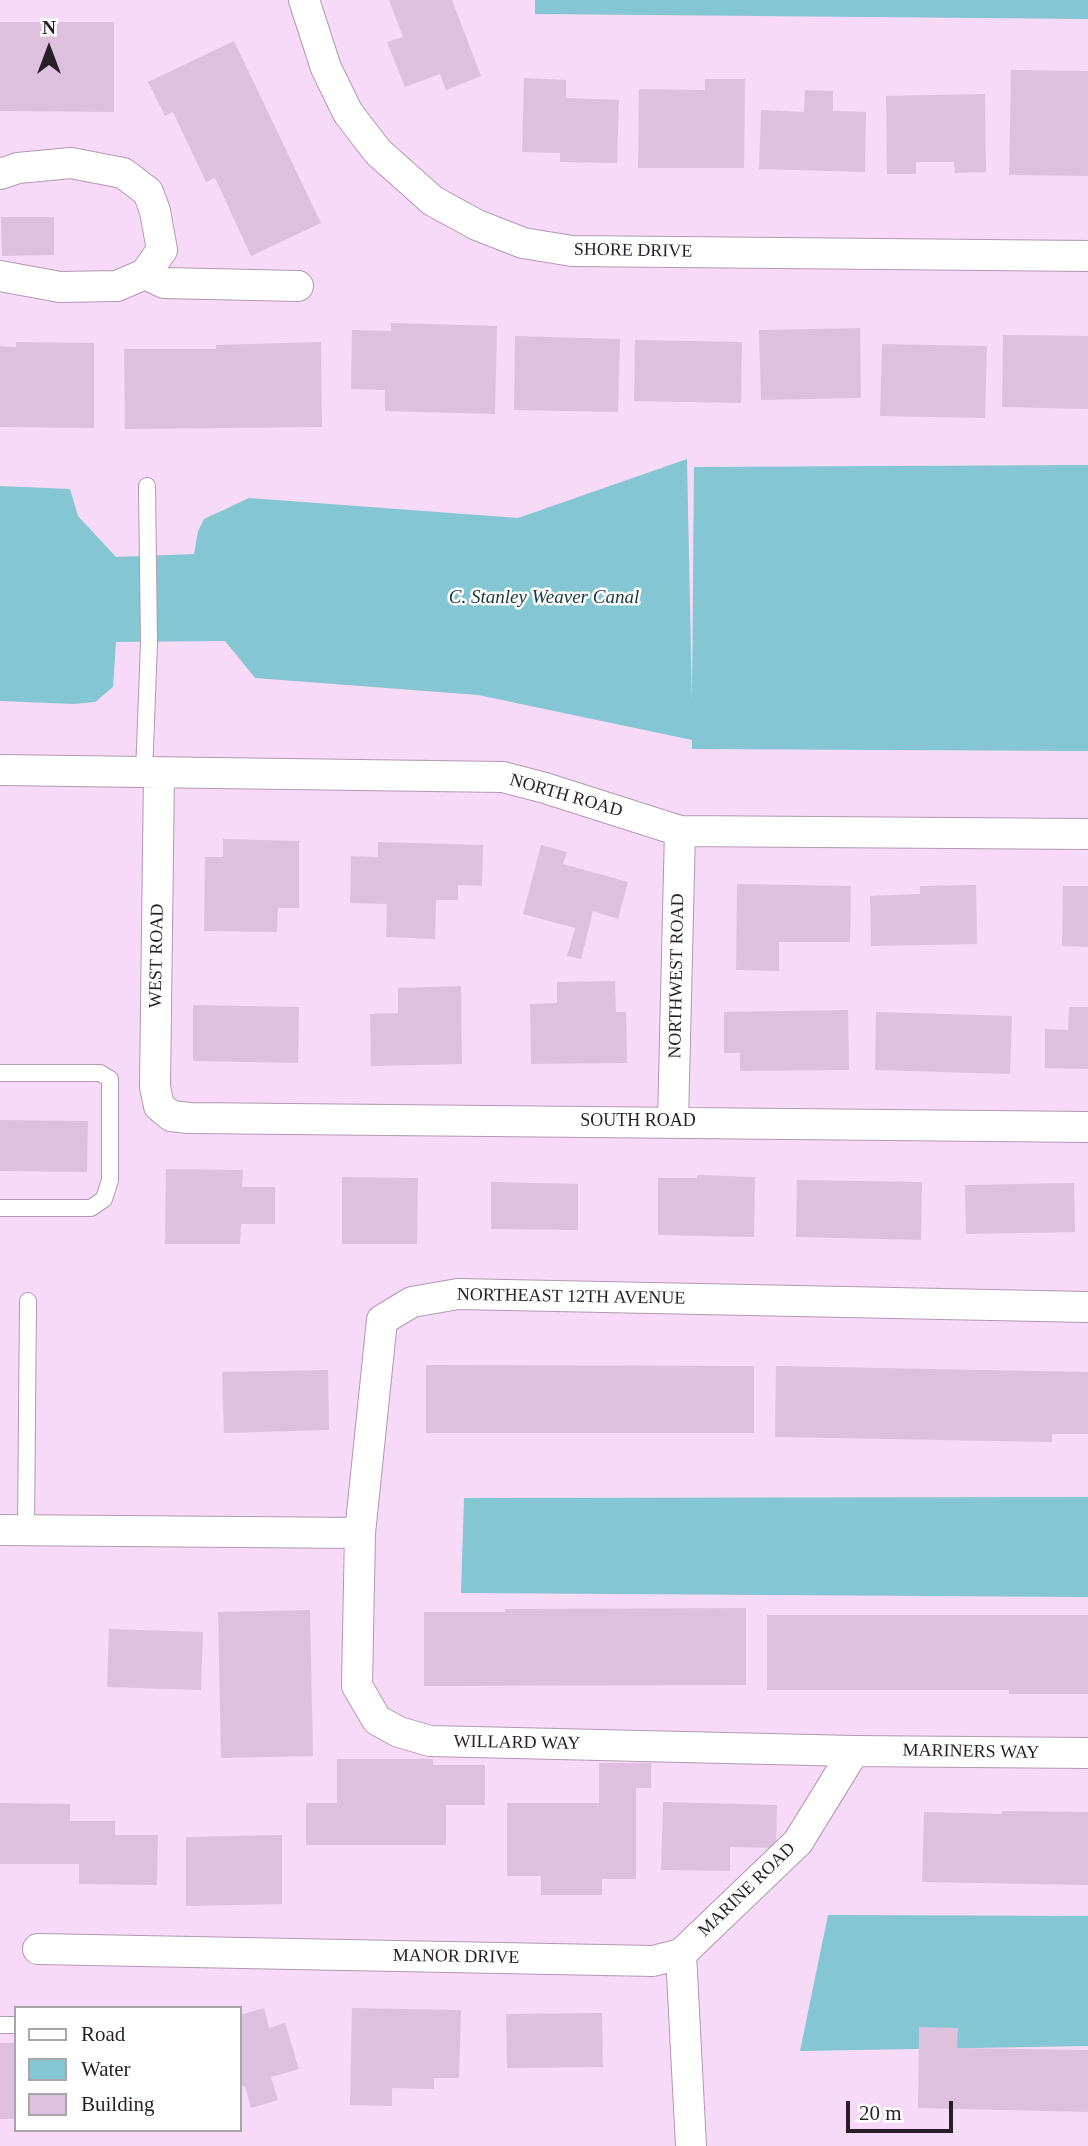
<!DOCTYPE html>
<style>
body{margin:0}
#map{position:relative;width:1088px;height:2146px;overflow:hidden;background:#f7daf7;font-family:"Times New Roman",serif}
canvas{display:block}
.legend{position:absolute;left:14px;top:2006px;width:228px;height:126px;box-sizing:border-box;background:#fff;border:2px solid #a9a5a9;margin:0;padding:9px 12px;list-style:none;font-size:21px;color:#281e28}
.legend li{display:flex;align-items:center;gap:14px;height:35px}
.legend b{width:35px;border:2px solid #a9a5a9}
.north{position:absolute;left:14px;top:14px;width:70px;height:70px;-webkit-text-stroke:5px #fff;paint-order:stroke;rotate:0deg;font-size:19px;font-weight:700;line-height:28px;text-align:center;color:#281e28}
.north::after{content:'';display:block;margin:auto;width:24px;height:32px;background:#281e28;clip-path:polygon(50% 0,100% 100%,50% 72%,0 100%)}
.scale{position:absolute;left:846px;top:2101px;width:107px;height:32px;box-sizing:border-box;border:4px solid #281e28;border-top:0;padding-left:9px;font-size:21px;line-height:24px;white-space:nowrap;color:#281e28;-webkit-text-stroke:5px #fff;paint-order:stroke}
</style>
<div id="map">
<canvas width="1088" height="2146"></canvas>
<ul class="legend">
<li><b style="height:9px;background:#fff"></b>Road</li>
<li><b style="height:19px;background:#84c6d2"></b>Water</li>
<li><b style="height:19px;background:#ddc0dd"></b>Building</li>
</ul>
<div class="north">N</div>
<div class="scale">20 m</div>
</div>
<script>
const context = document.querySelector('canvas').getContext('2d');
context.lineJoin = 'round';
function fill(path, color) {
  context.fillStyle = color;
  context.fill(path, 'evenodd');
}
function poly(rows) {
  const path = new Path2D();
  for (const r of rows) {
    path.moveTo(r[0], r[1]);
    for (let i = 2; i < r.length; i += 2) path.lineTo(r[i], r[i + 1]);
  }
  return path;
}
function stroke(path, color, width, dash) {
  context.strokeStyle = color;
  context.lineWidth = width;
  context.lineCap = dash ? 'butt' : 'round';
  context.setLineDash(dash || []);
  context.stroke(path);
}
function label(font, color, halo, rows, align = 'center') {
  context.font = font + ' "Times New Roman",serif';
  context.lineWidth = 5;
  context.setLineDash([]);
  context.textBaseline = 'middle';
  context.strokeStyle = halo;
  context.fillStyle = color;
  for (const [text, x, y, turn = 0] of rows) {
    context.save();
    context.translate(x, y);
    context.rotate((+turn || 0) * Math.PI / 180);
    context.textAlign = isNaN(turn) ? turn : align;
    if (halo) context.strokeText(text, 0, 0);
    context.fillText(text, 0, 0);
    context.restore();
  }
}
fill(poly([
 [535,0,1088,0,1088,19,535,14],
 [687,459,692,703,694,467,1088,465,1088,751,692,749,692,740,478,695,255,678,225,641,116,642,113,687,95,702,74,704,0,701,0,486,70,489,78,516,116,557,194,554,198,531,204,519,249,498,518,518],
 [1088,1497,1088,1597,461,1593,464,1498],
 [828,1915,1088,1916,1088,2046,800,2051]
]), '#84c6d2');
fill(poly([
 [389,0,452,0,481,76,446,90,440,74,405,87,387,42,403,37],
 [0,22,114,22,114,112,0,111],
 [234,41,321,223,251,256,215,178,206,182,173,112,165,116,148,82],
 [1011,70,1088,71,1088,176,1009,175],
 [524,78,566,80,566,98,619,100,617,163,560,162,560,153,522,152],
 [705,79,745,79,744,168,638,168,639,89,705,90],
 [805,90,833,91,833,111,866,112,865,172,759,169,761,110,804,112],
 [985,94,986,172,955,173,954,162,916,162,916,174,887,174,886,96],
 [1,217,54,217,54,255,2,256],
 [391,323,497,326,495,414,385,411,385,390,351,389,352,330,391,331],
 [860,328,861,398,761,400,759,330],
 [1003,335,1088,336,1088,409,1002,407],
 [515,336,620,339,618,412,514,410],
 [635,340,742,342,741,403,634,401],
 [16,342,94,343,94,428,0,427,0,346,16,347],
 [321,342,322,427,125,429,124,349,216,349,216,345],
 [882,344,987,346,985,418,880,416],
 [223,839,299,841,299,908,278,908,277,932,204,931,205,857,223,857],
 [378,842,483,845,482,886,458,885,458,900,436,900,435,939,386,937,387,904,350,903,351,856,378,857],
 [541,845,567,852,563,864,628,882,618,919,593,911,581,959,567,956,575,928,523,914],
 [737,884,851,886,850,942,779,942,779,971,736,970],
 [976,885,977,944,871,946,870,896,920,894,920,886],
 [1063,886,1088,886,1088,947,1062,946],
 [615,981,616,1012,626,1012,627,1063,531,1064,530,1004,557,1003,557,982],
 [461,986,462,1064,371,1066,370,1014,398,1013,398,988],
 [193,1005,299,1007,298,1063,193,1061],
 [1069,1007,1088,1007,1088,1069,1045,1068,1045,1029,1068,1030],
 [848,1010,849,1070,740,1071,740,1053,724,1053,724,1012],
 [876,1012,1012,1016,1010,1074,875,1070],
 [0,1120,88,1121,87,1172,0,1171],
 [166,1169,243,1170,242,1187,275,1187,275,1224,241,1224,240,1244,165,1244],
 [697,1175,755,1177,754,1237,658,1235,658,1178,697,1178],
 [342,1177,418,1178,417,1244,342,1244],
 [797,1180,922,1182,921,1240,796,1237],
 [491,1182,578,1184,578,1230,491,1229],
 [1074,1183,1075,1232,966,1234,965,1185],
 [426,1365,754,1366,754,1433,426,1433],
 [776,1366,1088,1372,1088,1434,1052,1434,1052,1442,775,1437],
 [328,1370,329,1430,224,1433,222,1372],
 [746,1608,746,1685,424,1686,424,1612,505,1612,505,1609],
 [310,1610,313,1756,221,1758,218,1612],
 [767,1615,1088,1615,1088,1694,1009,1694,1009,1690,767,1690],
 [109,1629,203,1632,201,1690,107,1687],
 [337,1759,433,1759,433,1765,485,1765,485,1805,446,1805,446,1845,306,1845,306,1803,337,1803],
 [599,1763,651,1763,651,1788,636,1788,636,1879,602,1879,602,1895,541,1895,541,1876,507,1876,507,1803,599,1803],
 [663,1802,777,1805,776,1848,730,1847,730,1871,661,1870],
 [0,1803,70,1804,70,1821,115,1821,115,1835,158,1835,157,1885,79,1884,79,1864,0,1864],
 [1002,1811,1088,1812,1088,1885,922,1882,924,1812,1002,1814],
 [282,1835,282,1904,186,1906,186,1837],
 [264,2008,269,2028,285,2023,299,2069,271,2077,278,2100,251,2108,245,2086,240,2087,240,2015],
 [352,2008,461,2010,459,2078,434,2078,434,2089,392,2088,392,2106,350,2105],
 [602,2013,603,2067,507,2068,506,2014],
 [919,2027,958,2028,957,2048,1088,2050,1088,2112,918,2108],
 [0,2043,16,2043,16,2119,0,2119]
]), '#ddc0dd');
const service = poly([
 [144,773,149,643,147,486],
 [0,1073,100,1073,110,1079,110,1180,104,1199,91,1208,0,1208],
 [26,1530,28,1301],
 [0,2025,16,2025]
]);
const minor = poly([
 [304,0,326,68,348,113,378,152,433,201,477,225,523,243,572,251,1088,256],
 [0,174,18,168,71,163,123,173,148,192,155,211,162,250,145,274,117,286,60,287,0,276],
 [145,274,164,283,298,286],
 [0,770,503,777,545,788,680,831,1088,834],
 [159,773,155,1087,159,1106,171,1116,189,1118,1088,1127],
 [673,1121,680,831],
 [1088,1307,458,1294,412,1302,382,1320,360,1533,357,1686,377,1720,399,1732,430,1741,854,1751,1088,1753],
 [0,1530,360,1533],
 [38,1949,653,1961,681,1954],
 [681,1954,798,1842,854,1751],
 [681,1954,691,2146]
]);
stroke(service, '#b398b3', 18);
stroke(minor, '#b398b3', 32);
stroke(service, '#fff', 16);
stroke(minor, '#fff', 30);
label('18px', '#281e28', '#fff', [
 ["SHORE DRIVE",633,251,1],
 ["NORTH ROAD",566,796,16],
 ["WEST ROAD",157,956,-89],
 ["NORTHWEST ROAD",677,976,-89],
 ["SOUTH ROAD",638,1121],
 ["NORTHEAST 12TH AVENUE",571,1297,1],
 ["WILLARD WAY",517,1743,1],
 ["MARINERS WAY",971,1752,1],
 ["MARINE ROAD",747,1890,-44],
 ["MANOR DRIVE",456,1957,1]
]);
label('italic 19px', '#17383e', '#fff', [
 ["C. Stanley Weaver Canal",544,598]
]);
</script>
